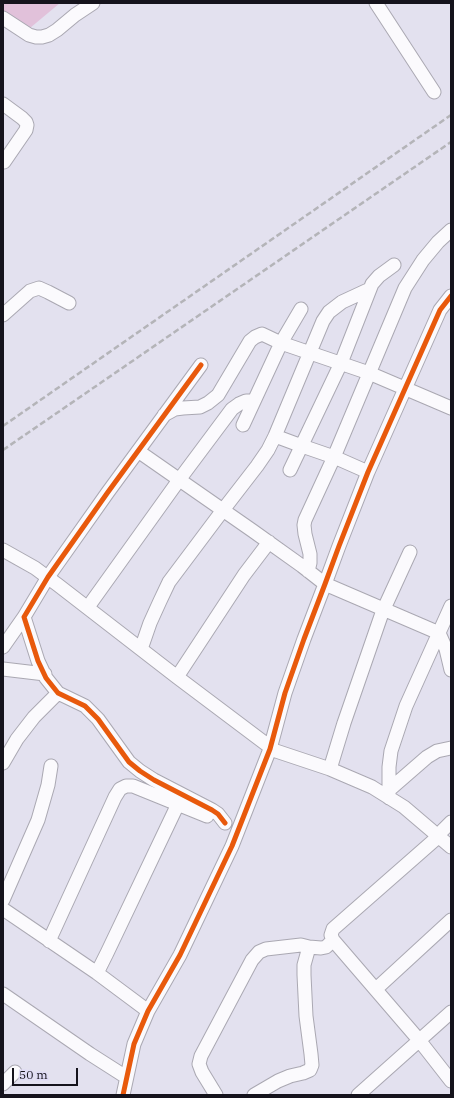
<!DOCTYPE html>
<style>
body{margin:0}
#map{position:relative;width:454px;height:1098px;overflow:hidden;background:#e3e1ef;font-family:"IBM Plex Serif",serif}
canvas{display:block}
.frame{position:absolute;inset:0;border:4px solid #15131c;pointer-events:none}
.scale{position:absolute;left:12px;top:1068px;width:66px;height:18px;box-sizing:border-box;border:2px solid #15131c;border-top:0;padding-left:5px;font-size:12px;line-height:14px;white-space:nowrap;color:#15131c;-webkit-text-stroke:3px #dfdbf5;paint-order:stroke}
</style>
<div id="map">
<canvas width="454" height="1098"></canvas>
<div class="frame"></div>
<div class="scale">50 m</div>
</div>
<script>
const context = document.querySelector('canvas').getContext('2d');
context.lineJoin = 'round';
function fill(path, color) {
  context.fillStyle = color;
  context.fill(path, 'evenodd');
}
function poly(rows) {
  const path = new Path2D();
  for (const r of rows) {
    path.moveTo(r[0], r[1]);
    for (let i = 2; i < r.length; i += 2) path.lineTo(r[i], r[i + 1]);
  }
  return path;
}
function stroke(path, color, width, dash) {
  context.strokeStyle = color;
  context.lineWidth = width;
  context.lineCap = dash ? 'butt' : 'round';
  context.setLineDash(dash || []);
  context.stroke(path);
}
fill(poly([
 [3,3,60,3,30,28,3,11]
]), '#e1c1da');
const minor = poly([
 [376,3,434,92],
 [3,18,29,35,36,37,42,37,49,35,57,30,75,15,93,3],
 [3,104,22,118,26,122,27,125,26,130,4,162],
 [3,315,30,291,39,288,48,292,69,303],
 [201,365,108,492,48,577,24,617,38,661,46,678,58,693,85,706,98,719,129,762,140,771,154,780,212,810,218,814,225,823],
 [164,415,175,409,183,408,200,407,208,403,218,395,250,341,255,337,262,334,281,343,369,373,451,408],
 [243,425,281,343,301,309],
 [275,436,302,446,334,457,368,472],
 [138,451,253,531,302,566,325,584,439,633,446,649,451,670],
 [290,470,341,363,372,284,379,276,394,265],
 [3,550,35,568,58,585,177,677,270,747],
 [308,571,310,563,310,554,305,534,304,525,305,520,334,457,405,288,423,260,438,242,451,230],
 [88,607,179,480,232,409,239,404,246,401,254,401],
 [3,647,24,617],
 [141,649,150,623,160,601,169,582,223,510,257,466,268,450,275,436,323,321,329,312,342,302,370,289],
 [3,669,45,674],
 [177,677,244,575,269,542],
 [270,749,330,769,372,787,404,807,451,847],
 [3,763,17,739,34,717,58,693],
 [330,769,344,723,382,613,410,552],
 [389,790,427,757,437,751,451,748],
 [389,798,389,767,391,751,406,706,451,606],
 [451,822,439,834,439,836,333,929,331,935,333,940,419,1040,451,1081],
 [3,900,38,820,48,785,51,766],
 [3,909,97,973],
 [49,941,115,797,120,789,126,786,133,786,207,816],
 [376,989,451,920],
 [3,994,90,1054,126,1077],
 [148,1011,97,973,107,953,178,804],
 [3,1084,15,1072],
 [123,1095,134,1044,148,1011,180,955,232,846,270,749,285,693,304,639,325,584,339,546,368,472,440,310,451,296],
 [216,1095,202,1072,199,1064,201,1056,252,960,259,952,266,949,301,945,309,947,321,948,326,947,333,940],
 [254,1095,278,1081,290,1076,303,1073,310,1070,312,1065,311,1054,306,1016,304,975,304,965,309,947],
 [358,1095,451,1012]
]);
stroke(minor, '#aaa8b2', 15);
stroke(minor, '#fbfafd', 13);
stroke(poly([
 [3,426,451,115],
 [3,450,451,142]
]), '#b4b4b8', 2.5, [6, 3]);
stroke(poly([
 [201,365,108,492,48,577,24,617,38,661,46,678,58,693,85,706,98,719,129,762,140,771,154,780,212,810,218,814,225,823],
 [123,1095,134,1044,148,1011,180,955,232,846,270,749,285,693,304,639,325,584,339,546,368,472,440,310,451,296]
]), '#e8590c', 5);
</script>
